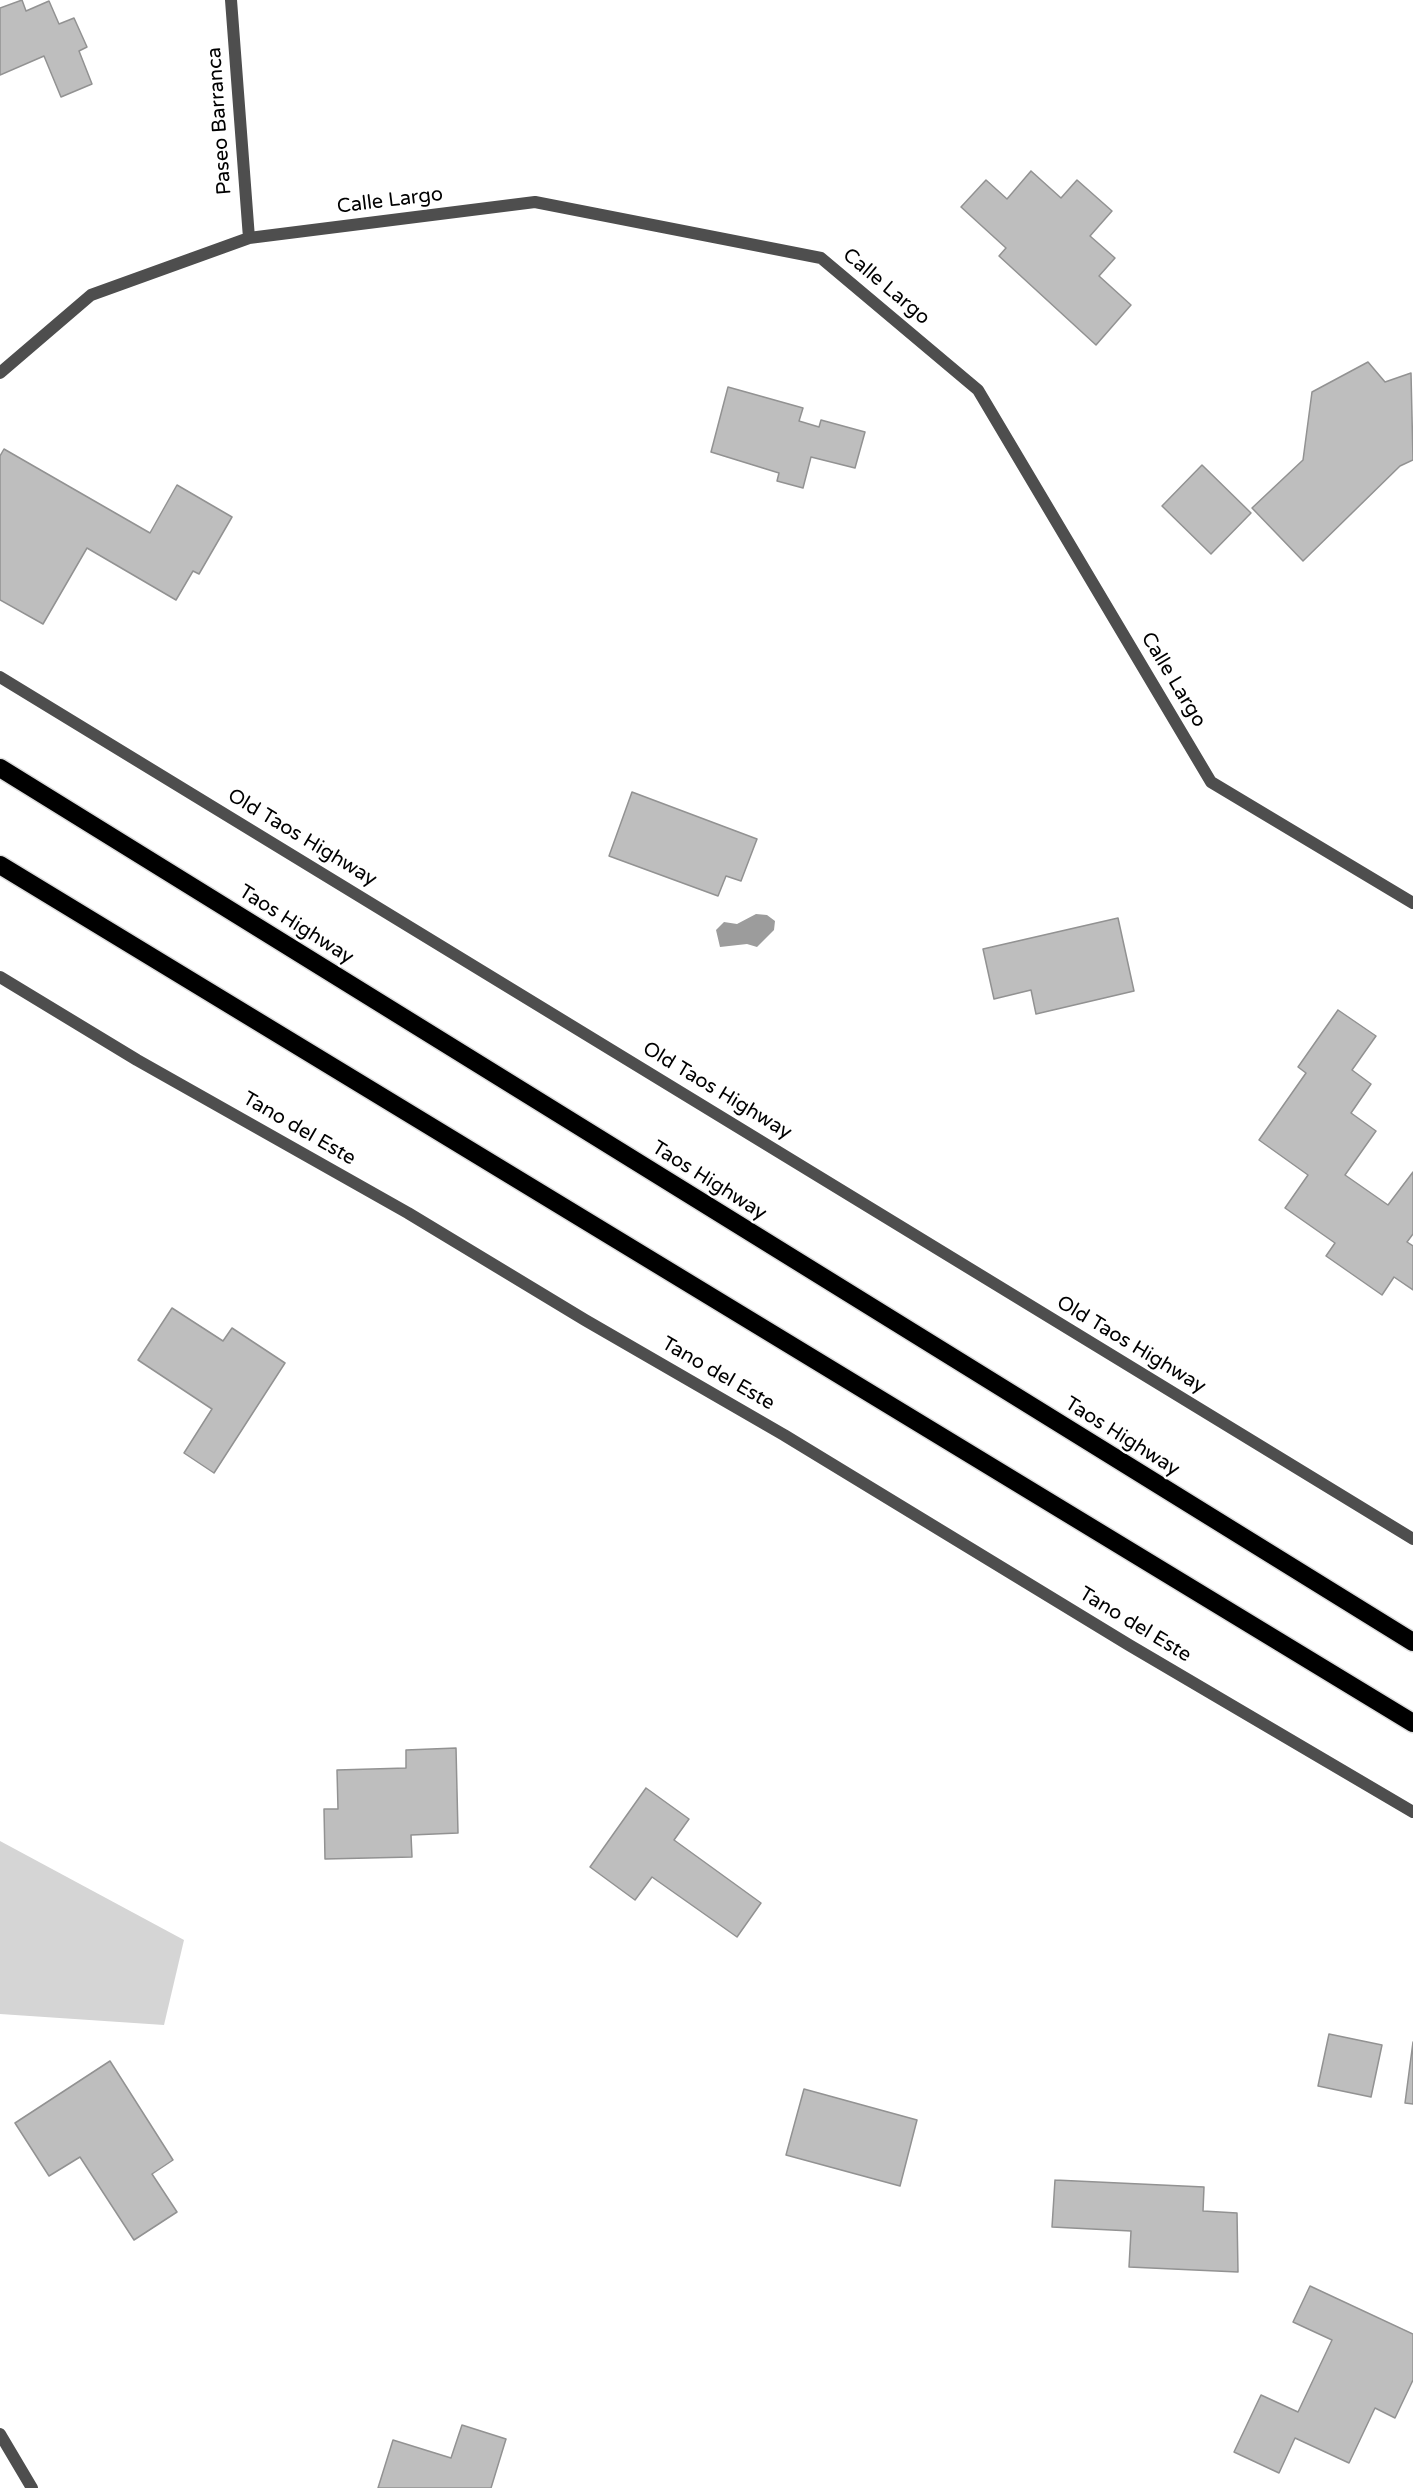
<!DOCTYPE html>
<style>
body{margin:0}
canvas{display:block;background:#fff}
</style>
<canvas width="1413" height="2488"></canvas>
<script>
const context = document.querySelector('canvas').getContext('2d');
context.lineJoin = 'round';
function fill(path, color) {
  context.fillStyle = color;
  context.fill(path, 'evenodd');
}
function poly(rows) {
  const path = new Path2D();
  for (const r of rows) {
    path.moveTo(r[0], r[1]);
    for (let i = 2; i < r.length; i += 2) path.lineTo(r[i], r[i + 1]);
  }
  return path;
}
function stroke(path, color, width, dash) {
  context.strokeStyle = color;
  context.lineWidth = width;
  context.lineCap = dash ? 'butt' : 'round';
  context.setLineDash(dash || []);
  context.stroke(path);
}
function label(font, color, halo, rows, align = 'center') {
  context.font = font + ' "Varela Round",sans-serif';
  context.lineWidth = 5;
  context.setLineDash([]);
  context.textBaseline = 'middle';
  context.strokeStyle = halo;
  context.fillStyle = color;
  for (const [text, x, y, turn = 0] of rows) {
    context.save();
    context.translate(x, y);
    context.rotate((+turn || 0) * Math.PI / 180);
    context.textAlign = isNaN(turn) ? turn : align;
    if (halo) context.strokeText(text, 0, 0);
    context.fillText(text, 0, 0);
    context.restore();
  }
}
fill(poly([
 [0,1841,184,1940,164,2025,0,2014]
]), '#d5d5d5');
fill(poly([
 [756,914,767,915,775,921,774,930,757,947,747,944,720,947,716,930,724,922,737,924]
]), '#9c9c9c');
const building = poly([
 [22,0,26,11,49,1,59,24,74,18,87,47,79,51,92,84,61,97,44,56,0,75,0,8,22,0],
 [1031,171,1061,198,1077,180,1112,211,1090,236,1115,258,1099,276,1131,305,1096,345,999,256,1006,248,961,207,986,180,1007,199,1031,171],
 [1368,362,1385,382,1411,373,1413,460,1400,466,1303,561,1252,508,1303,460,1312,392,1368,362],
 [728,387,803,408,799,421,819,427,821,420,865,432,855,468,811,457,803,488,777,481,779,473,711,452,728,387],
 [4,449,150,533,177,485,232,517,199,574,193,571,176,600,87,548,43,624,0,600,0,456,4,449],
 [1202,465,1251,513,1211,554,1162,506,1202,465],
 [632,792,757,839,741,881,726,876,718,896,609,856,632,792],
 [1118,918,1134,991,1036,1014,1031,990,994,999,983,949,1118,918],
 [1338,1010,1376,1036,1352,1070,1371,1084,1351,1113,1376,1131,1345,1175,1388,1205,1413,1172,1413,1234,1407,1242,1413,1246,1413,1290,1394,1277,1382,1295,1326,1256,1335,1243,1285,1208,1308,1175,1259,1140,1306,1073,1298,1067,1338,1010],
 [172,1308,223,1341,232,1328,285,1363,214,1473,184,1453,212,1409,138,1360,172,1308],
 [456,1748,458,1833,411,1835,412,1857,325,1859,324,1809,338,1809,337,1770,406,1768,406,1750,456,1748],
 [646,1788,689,1819,674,1840,761,1903,737,1937,652,1877,635,1900,590,1867,646,1788],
 [1329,2034,1382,2045,1371,2097,1318,2086,1329,2034],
 [1413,2042,1413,2104,1405,2103,1413,2042],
 [110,2061,173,2160,152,2174,177,2212,134,2240,80,2157,49,2176,15,2123,110,2061],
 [804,2089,917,2120,900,2186,786,2155,804,2089],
 [1055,2180,1204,2187,1203,2211,1237,2213,1238,2272,1129,2267,1131,2231,1052,2227,1055,2180],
 [1310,2286,1413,2334,1413,2380,1395,2418,1375,2408,1349,2463,1295,2438,1279,2473,1234,2452,1261,2395,1298,2412,1332,2340,1293,2322,1310,2286],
 [462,2425,506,2439,491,2488,378,2488,393,2440,451,2458,462,2425]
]);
fill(building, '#bebebe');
stroke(building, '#929292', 1.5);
const motorway = poly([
 [0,768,1413,1642],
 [0,865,1413,1723]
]);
stroke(motorway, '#dbdbdb', 21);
stroke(poly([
 [231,0,249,238],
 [0,373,91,295,249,238,535,202,821,258,978,390,1211,782,1413,903],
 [0,677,1413,1539],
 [0,977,137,1060,408,1213,585,1320,784,1435,1129,1645,1413,1812],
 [0,2434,32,2488]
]), '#4e4e4e', 12);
stroke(motorway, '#000', 18);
label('20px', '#000', '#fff', [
 ["Paseo Barranca",220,121,-94],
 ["Calle Largo",390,201,-7],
 ["Calle Largo",886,287,40],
 ["Calle Largo",1173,680,59],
 ["Old Taos Highway",302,838,31],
 ["Taos Highway",296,925,32],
 ["Old Taos Highway",717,1091,31],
 ["Tano del Este",299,1129,30],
 ["Taos Highway",709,1181,32],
 ["Old Taos Highway",1131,1345,31],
 ["Tano del Este",718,1374,30],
 ["Taos Highway",1122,1437,32],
 ["Tano del Este",1135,1625,31]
]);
</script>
